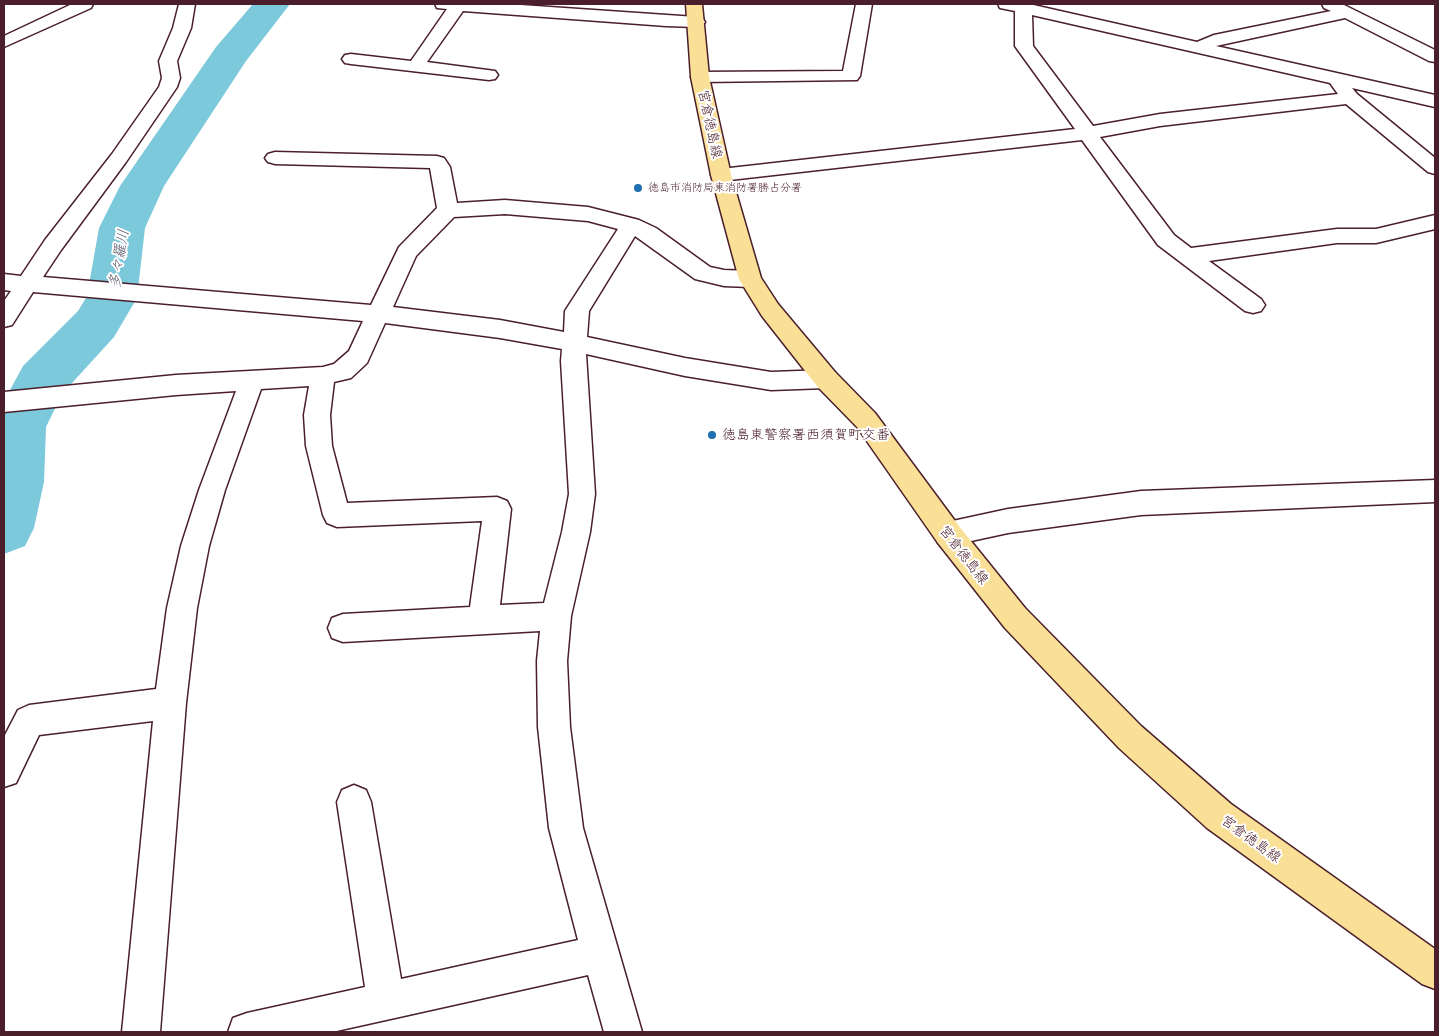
<!DOCTYPE html>
<meta charset="utf-8">
<style>
body{margin:0}
#map{position:relative;width:1439px;height:1036px;overflow:hidden;background:#fff;font-family:Mali,sans-serif}
canvas{display:block}
.frame{position:absolute;inset:0;border:5px solid #4a1f2b;pointer-events:none}
</style>
<div id="map">
<canvas width="1439" height="1036"></canvas>
<div class="frame"></div>
</div>
<script>
const context = document.querySelector('canvas').getContext('2d');
context.lineJoin = 'round';
function poly(rows) {
  const path = new Path2D();
  for (const r of rows) {
    path.moveTo(r[0], r[1]);
    for (let i = 2; i < r.length; i += 2) path.lineTo(r[i], r[i + 1]);
  }
  return path;
}
function fill(path, color) {
  context.fillStyle = color;
  context.fill(path, 'evenodd');
}
function stroke(path, color, width, dash) {
  context.strokeStyle = color;
  context.lineWidth = width;
  context.lineCap = dash ? 'butt' : 'round';
  context.setLineDash(dash || []);
  context.stroke(path);
}
function label(font, color, halo, rows, align = 'center') {
  context.font = font + ' Mali,"Klee One",sans-serif';
  context.lineWidth = 4;
  context.setLineDash([]);
  context.textBaseline = 'middle';
  context.strokeStyle = halo;
  context.fillStyle = color;
  for (const [text, x, y, turn = 0] of rows) {
    context.save();
    context.translate(x, y);
    context.rotate((+turn || 0) * Math.PI / 180);
    context.textAlign = isNaN(turn) ? turn : align;
    if (halo) context.strokeText(text, 0, 0);
    context.fillText(text, 0, 0);
    context.restore();
  }
}
fill(poly([
 [253,4,290,4,246,61,164,186,145,228,137,298,114,337,62,394,46,427,44,482,34,528,25,546,4,554,4,401,23,366,78,311,87,296,99,228,120,186,216,47,253,4]
]), '#7dc9dc');
const minor = poly([
 [72,4,93,4,91,8,4,47,4,36,72,4],
 [179,4,195,4,191,28,177,61,180,78,177,87,126,162,61,250,43,277,371,305,399,247,437,208,430,168,275,164,268,162,265,158,268,154,275,152,437,156,444,158,450,167,457,203,505,200,588,207,639,220,656,228,710,267,724,270,750,271,758,273,761,279,758,285,750,287,724,286,695,279,635,236,589,311,587,337,685,358,771,372,826,370,835,372,838,379,835,386,826,388,771,390,685,376,586,354,595,494,590,532,571,616,567,661,570,727,583,828,642,1032,604,1032,588,975,332,1032,228,1032,233,1018,247,1013,365,987,337,802,342,790,354,785,366,790,371,802,401,979,578,940,549,828,538,727,537,661,540,631,343,642,332,638,328,628,332,618,343,614,470,607,482,521,337,527,327,523,323,515,306,446,304,415,309,386,261,389,225,490,209,546,197,608,186,703,160,1032,122,1032,153,721,39,735,16,783,4,787,4,737,18,710,29,705,156,689,167,608,181,546,199,490,236,391,176,395,4,412,4,392,176,375,323,367,334,364,349,351,363,321,33,292,12,325,4,327,4,301,11,291,4,290,4,274,21,276,45,240,112,154,159,87,162,78,159,61,173,28,179,4],
 [505,214,588,221,618,229,565,311,564,332,500,320,393,307,416,256,454,217,505,214],
 [385,323,500,338,562,349,561,361,569,494,562,532,544,603,500,605,511,509,507,501,497,497,347,503,332,446,330,415,334,382,351,378,367,363,385,323],
 [435,4,506,4,696,17,702,18,705,22,702,26,696,27,666,26,463,11,427,62,495,71,498,75,495,79,489,80,351,64,345,63,342,59,345,55,351,54,411,61,447,9,437,8,435,4],
 [856,4,872,4,860,76,857,80,700,82,694,81,691,77,694,73,700,72,843,71,856,4],
 [998,4,1029,4,1197,42,1214,35,1331,11,1324,8,1322,4,1342,4,1435,50,1435,62,1429,61,1345,18,1216,46,1435,95,1435,107,1352,88,1357,94,1435,158,1435,174,1428,172,1346,104,1160,126,1100,137,1174,235,1191,248,1337,229,1376,229,1435,215,1435,229,1376,243,1337,243,1209,261,1261,299,1265,305,1261,311,1253,313,1245,311,1158,245,1082,140,721,181,714,180,711,175,714,170,721,169,1075,129,1015,46,1015,11,1000,8,998,4],
 [1032,15,1330,83,1338,94,1160,114,1093,126,1033,46,1032,15],
 [1435,480,1435,502,1141,515,1008,533,948,546,938,543,934,534,938,525,948,522,1008,509,1141,491,1435,480]
]);
const major = poly([
 [686,4,702,4,709,77,731,175,761,278,778,304,835,372,875,413,958,525,1025,608,1141,726,1231,804,1435,949,1435,989,1422,984,1207,828,1119,748,1005,628,938,543,857,427,817,386,762,316,739,279,711,175,691,77,686,4]
]);
stroke(minor, '#4a1f2b', 3);
stroke(major, '#4a1f2b', 3);
fill(minor, '#fff');
fill(major, '#fadf96');
for (const [x, y, r, color] of [
 [638,188,5,"#1f6fb2"],
 [712,435,5,"#1f6fb2"]
]) {
  const dot = new Path2D();
  dot.arc(x, y, r, 0, 2 * Math.PI);
  context.fillStyle = color;
  context.fill(dot);
  stroke(dot, '#fff', 2);
}
label('11px', '#4a1f2b', '#fff', [
 ["徳島市消防局東消防署勝占分署",648,188]
], 'left');
label('14px', '#4a1f2b', '#fff', [
 ["宮倉徳島線",710,124,78],
 ["宮倉徳島線",964,555,52],
 ["宮倉徳島線",1251,839,36]
]);
label('14px', '#4a1f2b', '#fff', [
 ["徳島東警察署西須賀町交番",722,435]
], 'left');
label('italic 15px', '#5c5a69', '#fff', [
 ["多々羅川",119,259,-81]
]);
</script>
